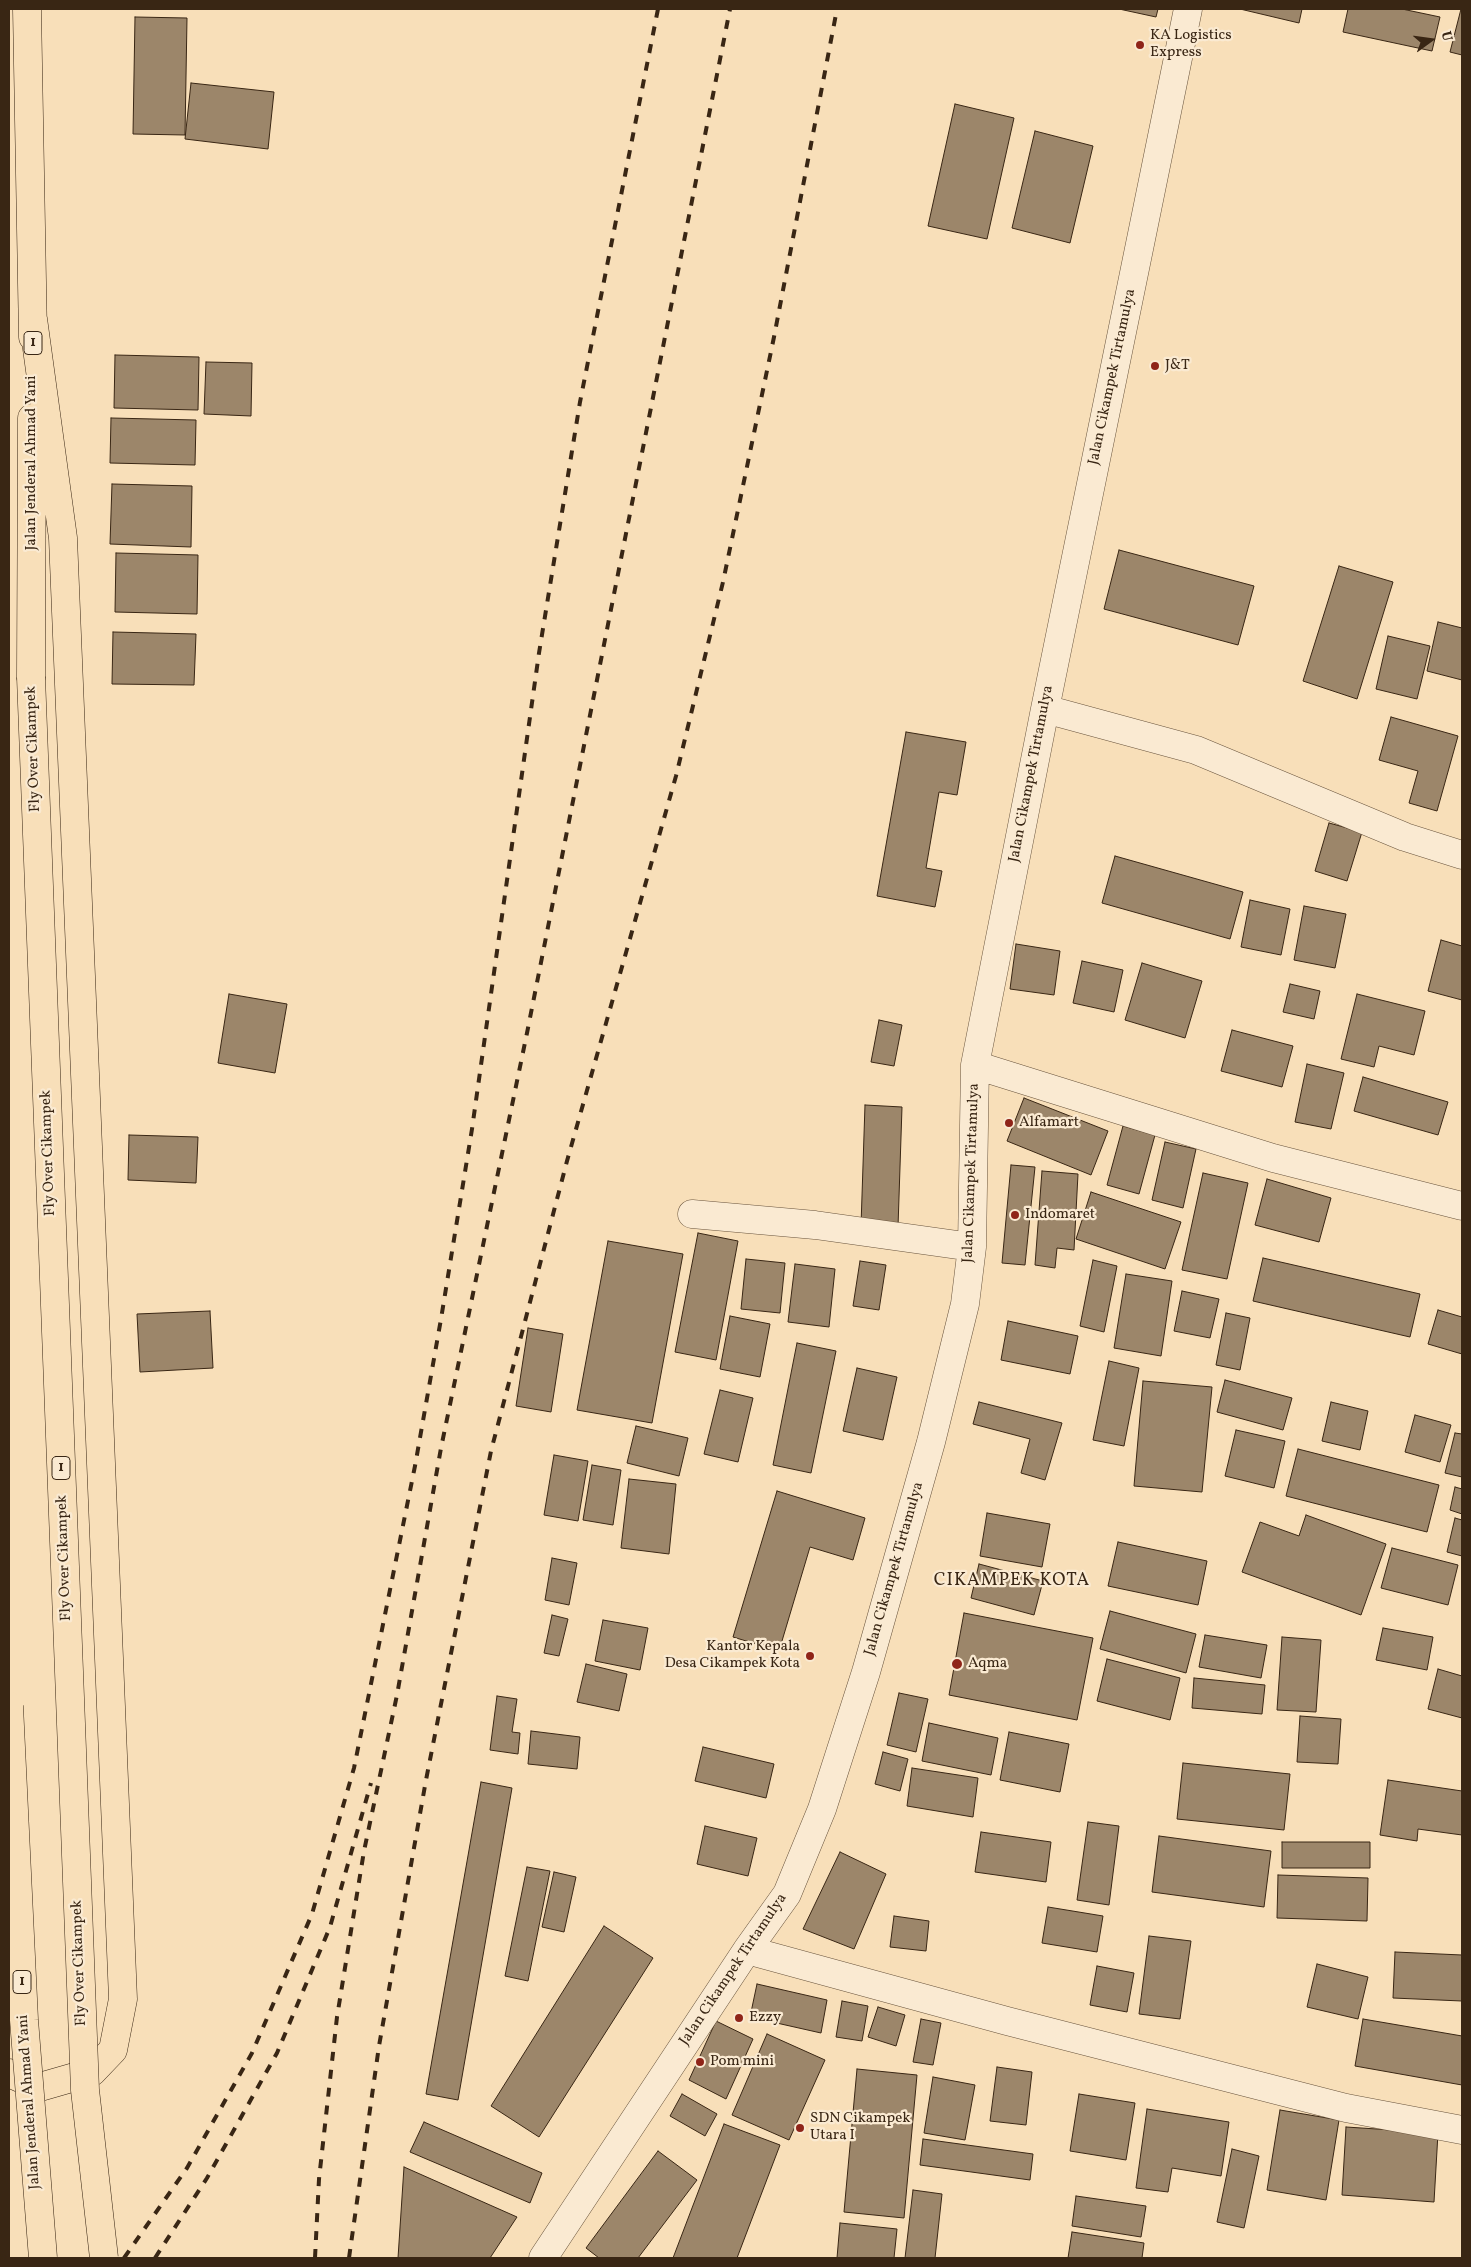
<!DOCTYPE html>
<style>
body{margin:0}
#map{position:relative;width:1471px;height:2267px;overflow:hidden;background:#f8dfb9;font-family:Vollkorn,serif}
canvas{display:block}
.frame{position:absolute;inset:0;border:10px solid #392614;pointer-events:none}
.north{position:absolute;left:1406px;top:15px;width:50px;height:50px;-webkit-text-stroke:4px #faead2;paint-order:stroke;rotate:76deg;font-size:14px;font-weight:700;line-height:20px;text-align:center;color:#392614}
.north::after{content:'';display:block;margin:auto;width:18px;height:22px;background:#392614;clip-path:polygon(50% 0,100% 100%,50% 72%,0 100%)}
</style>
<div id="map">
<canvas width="1471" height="2267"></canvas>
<div class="frame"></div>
<div class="north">U</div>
</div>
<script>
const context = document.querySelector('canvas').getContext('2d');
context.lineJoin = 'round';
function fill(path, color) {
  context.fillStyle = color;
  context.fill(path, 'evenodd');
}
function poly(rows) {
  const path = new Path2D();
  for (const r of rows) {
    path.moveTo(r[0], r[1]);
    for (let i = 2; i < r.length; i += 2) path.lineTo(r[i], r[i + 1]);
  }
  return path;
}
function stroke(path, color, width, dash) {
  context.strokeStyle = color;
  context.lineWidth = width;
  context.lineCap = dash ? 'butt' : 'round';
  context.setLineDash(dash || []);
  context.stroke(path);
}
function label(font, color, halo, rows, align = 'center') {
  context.font = font + ' Vollkorn,serif';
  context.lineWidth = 4.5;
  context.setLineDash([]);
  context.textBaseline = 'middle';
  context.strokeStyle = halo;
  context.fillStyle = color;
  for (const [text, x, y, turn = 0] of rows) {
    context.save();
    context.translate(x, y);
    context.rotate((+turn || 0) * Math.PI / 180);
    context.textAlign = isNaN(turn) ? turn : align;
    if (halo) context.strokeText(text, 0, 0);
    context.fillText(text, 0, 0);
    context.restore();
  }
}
const building = poly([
 [1119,9,1158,9,1156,17,1119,9],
 [1240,9,1302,9,1299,23,1240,9],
 [1348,9,1402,9,1440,17,1432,51,1343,32,1348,9],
 [1461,9,1462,9,1462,55,1450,52,1461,9],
 [135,17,187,18,185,135,133,134,135,17],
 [191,83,274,92,268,149,185,139,191,83],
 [955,104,1014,118,987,239,928,226,955,104],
 [1035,131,1093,146,1070,243,1012,228,1035,131],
 [115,355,199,357,198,410,114,408,115,355],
 [206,362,252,363,251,416,204,414,206,362],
 [111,418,196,420,195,465,110,463,111,418],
 [112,484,192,486,191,547,110,544,112,484],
 [1119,550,1254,586,1238,645,1104,609,1119,550],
 [116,553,198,555,197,614,115,612,116,553],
 [1339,566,1393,582,1357,699,1303,681,1339,566],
 [1438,622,1462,628,1462,680,1427,671,1438,622],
 [113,632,196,634,194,685,112,684,113,632],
 [1388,636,1430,646,1417,699,1376,689,1388,636],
 [1391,717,1458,736,1437,811,1409,803,1418,771,1379,760,1391,717],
 [906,732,966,742,957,795,939,792,926,868,942,871,935,907,877,896,906,732],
 [1329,823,1362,832,1347,881,1315,871,1329,823],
 [1115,856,1243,892,1230,939,1102,903,1115,856],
 [1250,900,1290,909,1281,955,1241,947,1250,900],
 [1304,906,1346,914,1335,968,1294,960,1304,906],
 [1441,940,1462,946,1462,1000,1428,991,1441,940],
 [1016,944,1060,951,1054,995,1010,989,1016,944],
 [1082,961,1123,970,1114,1012,1073,1003,1082,961],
 [1142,963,1202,981,1185,1038,1125,1020,1142,963],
 [1290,984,1320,991,1314,1019,1283,1012,1290,984],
 [229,994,287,1004,275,1073,218,1063,229,994],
 [1357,994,1425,1011,1414,1055,1379,1046,1374,1067,1341,1059,1357,994],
 [879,1020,902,1025,894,1066,871,1062,879,1020],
 [1232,1030,1293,1046,1282,1087,1221,1071,1232,1030],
 [1307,1064,1344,1073,1331,1129,1295,1122,1307,1064],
 [1363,1077,1448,1102,1438,1135,1354,1111,1363,1077],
 [1024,1098,1108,1131,1091,1175,1007,1141,1024,1098],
 [865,1105,902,1107,898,1227,861,1226,865,1105],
 [1123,1126,1155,1135,1139,1194,1107,1185,1123,1126],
 [129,1135,198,1137,196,1183,128,1180,129,1135],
 [1165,1142,1196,1149,1183,1208,1152,1200,1165,1142],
 [1011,1165,1035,1167,1025,1265,1002,1263,1011,1165],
 [1042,1171,1078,1174,1074,1250,1057,1248,1055,1268,1035,1265,1042,1171],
 [1203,1173,1248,1183,1227,1279,1182,1270,1203,1173],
 [1267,1179,1331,1198,1319,1242,1255,1225,1267,1179],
 [1091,1192,1181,1222,1165,1269,1076,1239,1091,1192],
 [698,1233,738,1241,716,1360,675,1352,698,1233],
 [608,1241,683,1254,652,1423,577,1410,608,1241],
 [1263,1258,1420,1294,1410,1337,1253,1301,1263,1258],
 [746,1259,785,1263,780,1313,741,1309,746,1259],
 [1093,1260,1117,1266,1104,1332,1080,1326,1093,1260],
 [860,1261,886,1265,879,1310,853,1306,860,1261],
 [795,1264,835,1269,829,1327,788,1322,795,1264],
 [1126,1274,1172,1281,1161,1356,1114,1348,1126,1274],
 [1182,1291,1219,1299,1210,1338,1174,1331,1182,1291],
 [1438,1310,1462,1317,1462,1354,1428,1344,1438,1310],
 [210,1311,213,1368,140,1372,137,1314,210,1311],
 [1226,1313,1250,1318,1240,1370,1216,1365,1226,1313],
 [730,1316,770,1324,760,1377,720,1369,730,1316],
 [1008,1321,1078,1336,1070,1374,1001,1360,1008,1321],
 [528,1328,563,1334,551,1412,516,1406,528,1328],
 [797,1343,836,1351,811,1473,773,1465,797,1343],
 [1109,1361,1139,1368,1124,1446,1093,1440,1109,1361],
 [857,1368,897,1377,883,1440,843,1431,857,1368],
 [1225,1380,1292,1398,1283,1430,1217,1412,1225,1380],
 [1143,1381,1212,1387,1202,1492,1134,1486,1143,1381],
 [720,1390,753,1398,738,1462,704,1454,720,1390],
 [979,1402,1062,1423,1045,1480,1021,1473,1030,1439,973,1424,979,1402],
 [1331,1402,1368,1411,1360,1450,1322,1441,1331,1402],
 [1415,1415,1451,1425,1440,1462,1405,1452,1415,1415],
 [636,1426,688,1438,679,1476,627,1463,636,1426],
 [1236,1430,1285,1441,1274,1488,1225,1476,1236,1430],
 [1455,1433,1462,1434,1462,1477,1445,1473,1455,1433],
 [1298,1449,1439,1485,1427,1532,1286,1496,1298,1449],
 [554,1455,588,1461,578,1521,544,1515,554,1455],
 [592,1465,621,1470,613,1525,583,1520,592,1465],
 [629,1479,676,1484,669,1554,621,1548,629,1479],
 [1455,1487,1462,1489,1462,1514,1450,1510,1455,1487],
 [777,1491,865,1518,853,1560,810,1547,779,1651,733,1637,777,1491],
 [987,1513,1050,1524,1042,1567,980,1556,987,1513],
 [1306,1515,1386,1544,1361,1615,1242,1572,1260,1522,1299,1536,1306,1515],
 [1455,1518,1462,1520,1462,1556,1447,1552,1455,1518],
 [1118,1542,1207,1561,1198,1605,1108,1586,1118,1542],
 [1392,1548,1458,1565,1448,1605,1381,1588,1392,1548],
 [552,1558,577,1563,569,1605,545,1600,552,1558],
 [979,1564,1043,1581,1034,1615,971,1598,979,1564],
 [1110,1611,1196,1634,1186,1673,1100,1649,1110,1611],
 [964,1613,1093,1638,1077,1720,949,1695,964,1613],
 [552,1615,568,1619,559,1656,544,1653,552,1615],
 [603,1620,648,1628,640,1670,595,1661,603,1620],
 [1383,1628,1433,1637,1427,1670,1376,1660,1383,1628],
 [1205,1635,1267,1645,1261,1678,1199,1667,1205,1635],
 [1282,1637,1321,1640,1316,1712,1277,1710,1282,1637],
 [1107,1659,1180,1678,1170,1720,1097,1701,1107,1659],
 [586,1664,627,1674,619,1711,577,1702,586,1664],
 [1438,1669,1462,1676,1462,1718,1428,1709,1438,1669],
 [1194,1678,1265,1685,1262,1714,1192,1708,1194,1678],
 [899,1693,928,1699,916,1752,887,1745,899,1693],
 [497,1696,517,1699,512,1732,520,1733,518,1754,490,1750,497,1696],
 [1300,1716,1341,1719,1338,1764,1297,1762,1300,1716],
 [929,1723,998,1738,991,1775,922,1761,929,1723],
 [531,1731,580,1737,577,1769,528,1764,531,1731],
 [1009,1732,1069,1744,1060,1792,1000,1780,1009,1732],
 [703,1747,774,1764,766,1798,695,1781,703,1747],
 [883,1752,908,1759,900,1791,875,1784,883,1752],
 [1183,1763,1290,1774,1284,1830,1177,1819,1183,1763],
 [912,1768,978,1778,973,1817,907,1806,912,1768],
 [1388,1780,1462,1791,1462,1835,1418,1829,1417,1841,1380,1835,1388,1780],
 [481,1782,512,1788,458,2100,426,2094,481,1782],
 [1088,1822,1119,1826,1109,1905,1077,1900,1088,1822],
 [705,1826,757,1838,748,1876,697,1864,705,1826],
 [981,1832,1051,1842,1046,1882,975,1872,981,1832],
 [1159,1836,1271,1851,1264,1907,1152,1892,1159,1836],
 [1282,1842,1370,1842,1370,1868,1282,1868,1282,1842],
 [840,1852,886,1874,854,1949,803,1929,840,1852],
 [527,1867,550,1871,528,1981,505,1976,527,1867],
 [554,1872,576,1877,564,1932,542,1927,554,1872],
 [1278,1875,1368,1878,1367,1921,1277,1918,1278,1875],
 [1048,1907,1103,1916,1097,1952,1042,1943,1048,1907],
 [894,1916,929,1921,926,1951,890,1947,894,1916],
 [604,1926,653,1958,539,2137,491,2106,604,1926],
 [1149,1936,1191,1941,1180,2019,1139,2014,1149,1936],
 [1395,1952,1462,1955,1462,2001,1393,1998,1395,1952],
 [1317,1964,1368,1977,1358,2019,1307,2007,1317,1964],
 [1097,1966,1134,1973,1127,2012,1090,2005,1097,1966],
 [757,1984,827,2000,821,2033,750,2017,757,1984],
 [842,2001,868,2006,862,2041,836,2037,842,2001],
 [878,2007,905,2015,896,2046,868,2037,878,2007],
 [921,2019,941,2023,933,2065,913,2062,921,2019],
 [1363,2019,1462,2036,1462,2085,1355,2066,1363,2019],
 [716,2021,753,2039,726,2099,689,2080,716,2021],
 [767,2034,825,2060,789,2140,732,2115,767,2034],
 [997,2067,1032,2072,1026,2125,990,2121,997,2067],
 [857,2069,917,2075,904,2218,844,2212,857,2069],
 [933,2077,975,2085,965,2140,924,2133,933,2077],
 [682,2094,717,2114,705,2136,670,2116,682,2094],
 [1079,2094,1135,2103,1126,2160,1070,2151,1079,2094],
 [1147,2109,1229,2122,1221,2176,1172,2168,1168,2192,1136,2188,1147,2109],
 [1280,2110,1339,2120,1326,2200,1267,2190,1280,2110],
 [424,2122,542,2173,530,2203,410,2152,424,2122],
 [724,2124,780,2145,737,2258,673,2258,724,2124],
 [1346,2127,1438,2133,1434,2202,1342,2195,1346,2127],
 [923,2139,1033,2154,1030,2180,920,2165,923,2139],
 [1232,2149,1259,2156,1244,2228,1217,2222,1232,2149],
 [658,2151,697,2180,638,2258,599,2258,586,2248,658,2151],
 [404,2167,517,2217,490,2258,398,2258,404,2167],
 [913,2190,942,2194,935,2258,905,2258,913,2190],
 [1076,2196,1146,2206,1141,2237,1072,2226,1076,2196],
 [840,2223,897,2229,894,2258,837,2258,840,2223],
 [1072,2232,1144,2243,1142,2258,1068,2258,1072,2232]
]);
fill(building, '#9c866a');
stroke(building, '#392614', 1);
const minor = poly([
 [1045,709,1196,750,1405,837,1462,855],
 [975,1065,1273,1158,1462,1206],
 [692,1214,815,1225,972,1247],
 [747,1950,1007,2021,1346,2108,1462,2130],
 [543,2258,747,1950,787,1894,822,1809,866,1672,931,1442,965,1304,972,1247,975,1065,1045,709,1188,9]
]);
const highway = poly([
 [27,9,33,337],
 [31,677,32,418],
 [9,2073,40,2087,92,2072,113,2050,123,1999,63,538,33,319]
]);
stroke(minor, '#69543d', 29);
stroke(highway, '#392614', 29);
stroke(minor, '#faead2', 28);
stroke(highway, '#f8dfb9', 28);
stroke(poly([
 [124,2258,187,2168,252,2053,312,1914,354,1768,415,1466,441,1319,472,1129,539,653,580,402,658,9],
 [155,2258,207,2178,277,2053,330,1927,371,1783],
 [315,2258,319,2179,337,2017,364,1851,397,1695,441,1448,527,1033,730,9],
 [349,2258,379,2046,426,1780,491,1451,567,1161,676,776,723,582,774,337,837,9]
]), '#392614', 4, [9, 9]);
const highwayBridge = poly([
 [31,677,85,2090,104,2258],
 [9,1706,24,2020,43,2258]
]);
stroke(highwayBridge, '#392614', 29, []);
stroke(highwayBridge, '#f8dfb9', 28);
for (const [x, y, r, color] of [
 [1140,45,5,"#8f2418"],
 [1155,366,5,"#8f2418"],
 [1009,1123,5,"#8f2418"],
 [1015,1215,5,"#8f2418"],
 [810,1656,5,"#8f2418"],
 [957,1664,6,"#8f2418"],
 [739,2018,5,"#8f2418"],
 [700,2062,5,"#8f2418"],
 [800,2128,5,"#8f2418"]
]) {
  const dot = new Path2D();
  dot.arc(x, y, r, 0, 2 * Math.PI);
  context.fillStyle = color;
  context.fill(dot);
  stroke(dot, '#faead2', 2);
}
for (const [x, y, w] of [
 [33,343,18],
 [61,1468,18],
 [22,1982,18]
]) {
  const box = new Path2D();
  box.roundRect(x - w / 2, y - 11.5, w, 23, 4);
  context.fillStyle = '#faead2';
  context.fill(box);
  stroke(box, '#392614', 1);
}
label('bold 14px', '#392614', null, [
 ["1",33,343],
 ["1",61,1468],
 ["1",22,1982]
]);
label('15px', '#392614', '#faead2', [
 ["KA Logistics",1150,36],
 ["Express",1150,53],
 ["J&T",1165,366],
 ["Alfamart",1019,1123],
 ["Indomaret",1025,1215],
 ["Kantor Kepala",800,1647,"right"],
 ["Desa Cikampek Kota",800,1664,"right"],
 ["Aqma",968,1664],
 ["Ezzy",749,2018],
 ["Pom mini",710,2062],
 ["SDN Cikampek",810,2119],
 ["Utara I",810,2136]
], 'left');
label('15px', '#392614', '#faead2', [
 ["Jalan Cikampek Tirtamulya",1113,377,-78],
 ["Jalan Jenderal Ahmad Yani",32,463,-90],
 ["Fly Over Cikampek",34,749,-92],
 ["Jalan Cikampek Tirtamulya",1032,774,-79],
 ["Fly Over Cikampek",49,1153,-92],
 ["Jalan Cikampek Tirtamulya",972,1173,-88],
 ["Fly Over Cikampek",65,1558,-92],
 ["Jalan Cikampek Tirtamulya",895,1569,-74],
 ["Fly Over Cikampek",80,1963,-92],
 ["Jalan Cikampek Tirtamulya",734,1970,-56],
 ["Jalan Jenderal Ahmad Yani",30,2102,-94]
]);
context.letterSpacing = '1px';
label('18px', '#392614', '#faead2', [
 ["CIKAMPEK KOTA",1012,1582]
]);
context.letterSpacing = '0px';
</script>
